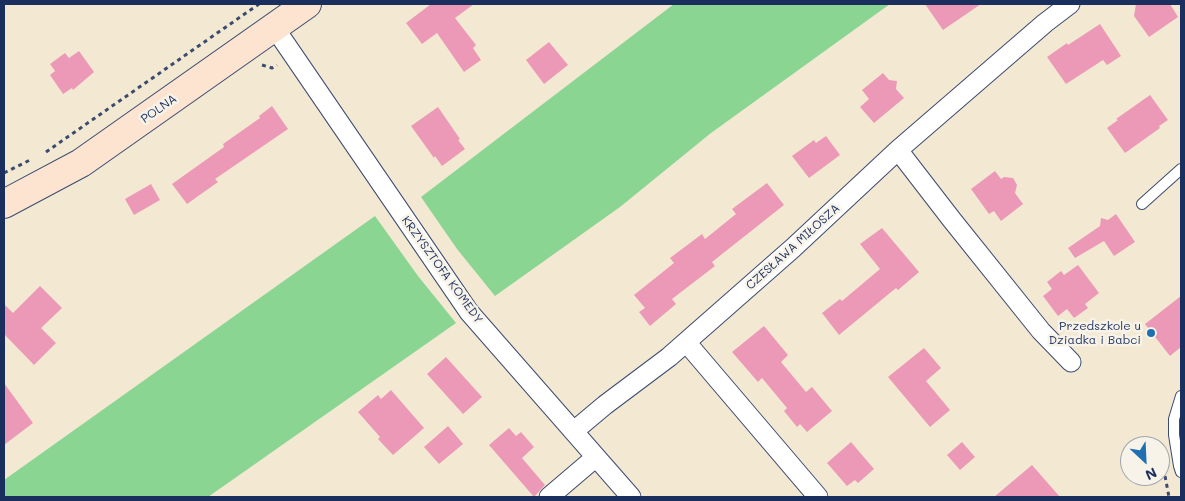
<!DOCTYPE html>
<meta charset="utf-8">
<style>
body{margin:0}
#map{position:relative;width:1185px;height:501px;overflow:hidden;background:#f3e9d3;font-family:Mali,sans-serif}
canvas{display:block}
.frame{position:absolute;inset:0;border:5px solid #1b2f5e;pointer-events:none}
.north{position:absolute;left:1120px;top:436px;width:50px;height:50px;box-sizing:border-box;background:#f7f3e8;border:1px solid #9fa5b1;border-radius:50%;rotate:155deg;font-size:14px;font-weight:700;line-height:20px;text-align:center;color:#1b2f5e}
.north::after{content:'';display:block;margin:auto;width:18px;height:22px;background:#1f6fb2;clip-path:polygon(50% 0,100% 100%,50% 72%,0 100%)}
</style>
<div id="map">
<canvas width="1185" height="501"></canvas>
<div class="frame"></div>
<div class="north">N</div>
</div>
<script>
const context = document.querySelector('canvas').getContext('2d');
context.lineJoin = 'round';
function fill(path, color) {
  context.fillStyle = color;
  context.fill(path, 'evenodd');
}
function poly(rows) {
  const path = new Path2D();
  for (const r of rows) {
    path.moveTo(r[0], r[1]);
    for (let i = 2; i < r.length; i += 2) path.lineTo(r[i], r[i + 1]);
  }
  return path;
}
function stroke(path, color, width, dash) {
  context.strokeStyle = color;
  context.lineWidth = width;
  context.lineCap = dash ? 'butt' : 'round';
  context.setLineDash(dash || []);
  context.stroke(path);
}
function label(font, color, halo, rows, align = 'center') {
  context.font = font + ' Mali,sans-serif';
  context.lineWidth = 5;
  context.setLineDash([]);
  context.textBaseline = 'middle';
  context.strokeStyle = halo;
  context.fillStyle = color;
  for (const [text, x, y, turn = 0] of rows) {
    context.save();
    context.translate(x, y);
    context.rotate((+turn || 0) * Math.PI / 180);
    context.textAlign = isNaN(turn) ? turn : align;
    if (halo) context.strokeText(text, 0, 0);
    context.fillText(text, 0, 0);
    context.restore();
  }
}
fill(poly([
 [674,4,890,4,711,133,620,207,495,296,457,249,421,197],
 [375,216,418,276,456,323,208,497,4,497,4,480]
]), '#8bd592');
fill(poly([
 [431,4,474,4,455,18,476,45,473,48,481,60,464,72,437,33,422,44,406,23],
 [925,4,981,4,943,30],
 [1136,4,1170,4,1178,17,1149,37,1134,16],
 [1100,24,1121,56,1107,65,1103,60,1066,84,1047,57,1067,43,1068,45],
 [549,42,568,65,544,84,526,60],
 [79,51,94,72,73,90,72,88,63,94,50,75,55,71,50,64,65,53,69,58],
 [883,73,889,80,897,81,896,89,904,98,874,123,860,107,869,99,862,90],
 [1150,95,1168,120,1159,126,1160,128,1125,153,1107,128,1118,120,1116,119],
 [272,106,288,129,215,179,218,182,187,204,172,184,224,147,223,144,260,118,259,116],
 [438,107,460,139,458,140,465,149,442,166,435,156,434,158,411,126],
 [826,136,840,155,809,178,792,156,814,140,816,143],
 [995,171,1001,179,1004,177,1013,178,1017,185,1015,193,1023,204,1001,221,994,211,989,214,971,189],
 [767,183,784,205,712,262,715,266,672,299,676,304,650,326,639,312,645,308,634,295,674,263,670,258,702,234,705,239,736,214,732,209],
 [151,184,160,200,134,215,125,199],
 [1116,214,1135,242,1114,256,1104,241,1075,258,1068,248,1100,226,1101,218,1108,220],
 [882,228,919,272,898,290,896,288,839,335,822,313,840,299,842,301,880,269,860,244],
 [1078,265,1099,293,1085,304,1088,308,1074,318,1067,309,1058,316,1043,296,1052,289,1047,282,1061,271,1064,275],
 [40,286,62,308,41,328,56,343,34,365,4,334,4,304,13,313],
 [1181,296,1181,347,1170,356,1145,324],
 [764,326,788,355,781,362,806,392,812,387,832,411,807,432,800,424,797,427,784,411,787,408,762,378,758,382,732,352],
 [924,348,941,368,926,381,950,410,930,427,888,377],
 [446,357,482,397,463,414,427,374],
 [4,383,33,423,4,445],
 [391,390,424,428,393,455,378,439,380,437,358,412,378,395,381,399],
 [448,426,463,444,439,464,424,447],
 [509,428,516,436,521,432,534,447,522,458,545,485,534,497,489,445],
 [851,442,874,469,858,483,855,480,847,486,827,463],
 [962,442,975,457,960,470,947,455],
 [1032,465,1060,497,994,497]
]), '#ec99b7');
const lane = poly([
 [1142,204,1181,169],
 [1181,396,1174,419,1174,435,1179,466,1181,472]
]);
const street = poly([
 [274,27,469,312,631,497],
 [898,150,952,220,1041,331,1071,362],
 [686,342,818,497],
 [574,431,605,405,669,357,793,248,898,150,1045,23,1070,4],
 [549,497,596,457]
]);
const secondary = poly([
 [4,204,81,163,307,4]
]);
stroke(lane, '#3b4b70', 12);
stroke(street, '#3b4b70', 21);
stroke(secondary, '#3b4b70', 30);
stroke(poly([
 [262,65,272,68,277,65],
 [46,152,259,4],
 [4,173,30,160],
 [1165,476,1169,497]
]), '#3b4b70', 3, [4, 4]);
stroke(lane, '#fff', 10);
stroke(street, '#fff', 19);
stroke(secondary, '#fde4d1', 28);
for (const [x, y, r, color] of [
 [1151,333,5,"#1f6fb2"]
]) {
  const dot = new Path2D();
  dot.arc(x, y, r, 0, 2 * Math.PI);
  context.fillStyle = color;
  context.fill(dot);
  stroke(dot, '#f7f3e8', 2);
}
label('12px', '#1b2f5e', '#f7f3e8', [
 ["POLNA",159,109,-35],
 ["CZESŁAWA MIŁOSZA",793,247,-42],
 ["KRZYSZTOFA KOMEDY",442,270,54]
]);
label('12px', '#1b2f5e', '#f7f3e8', [
 ["Przedszkole u",1141,326],
 ["Dziadka i Babci",1141,340]
], 'right');
</script>
